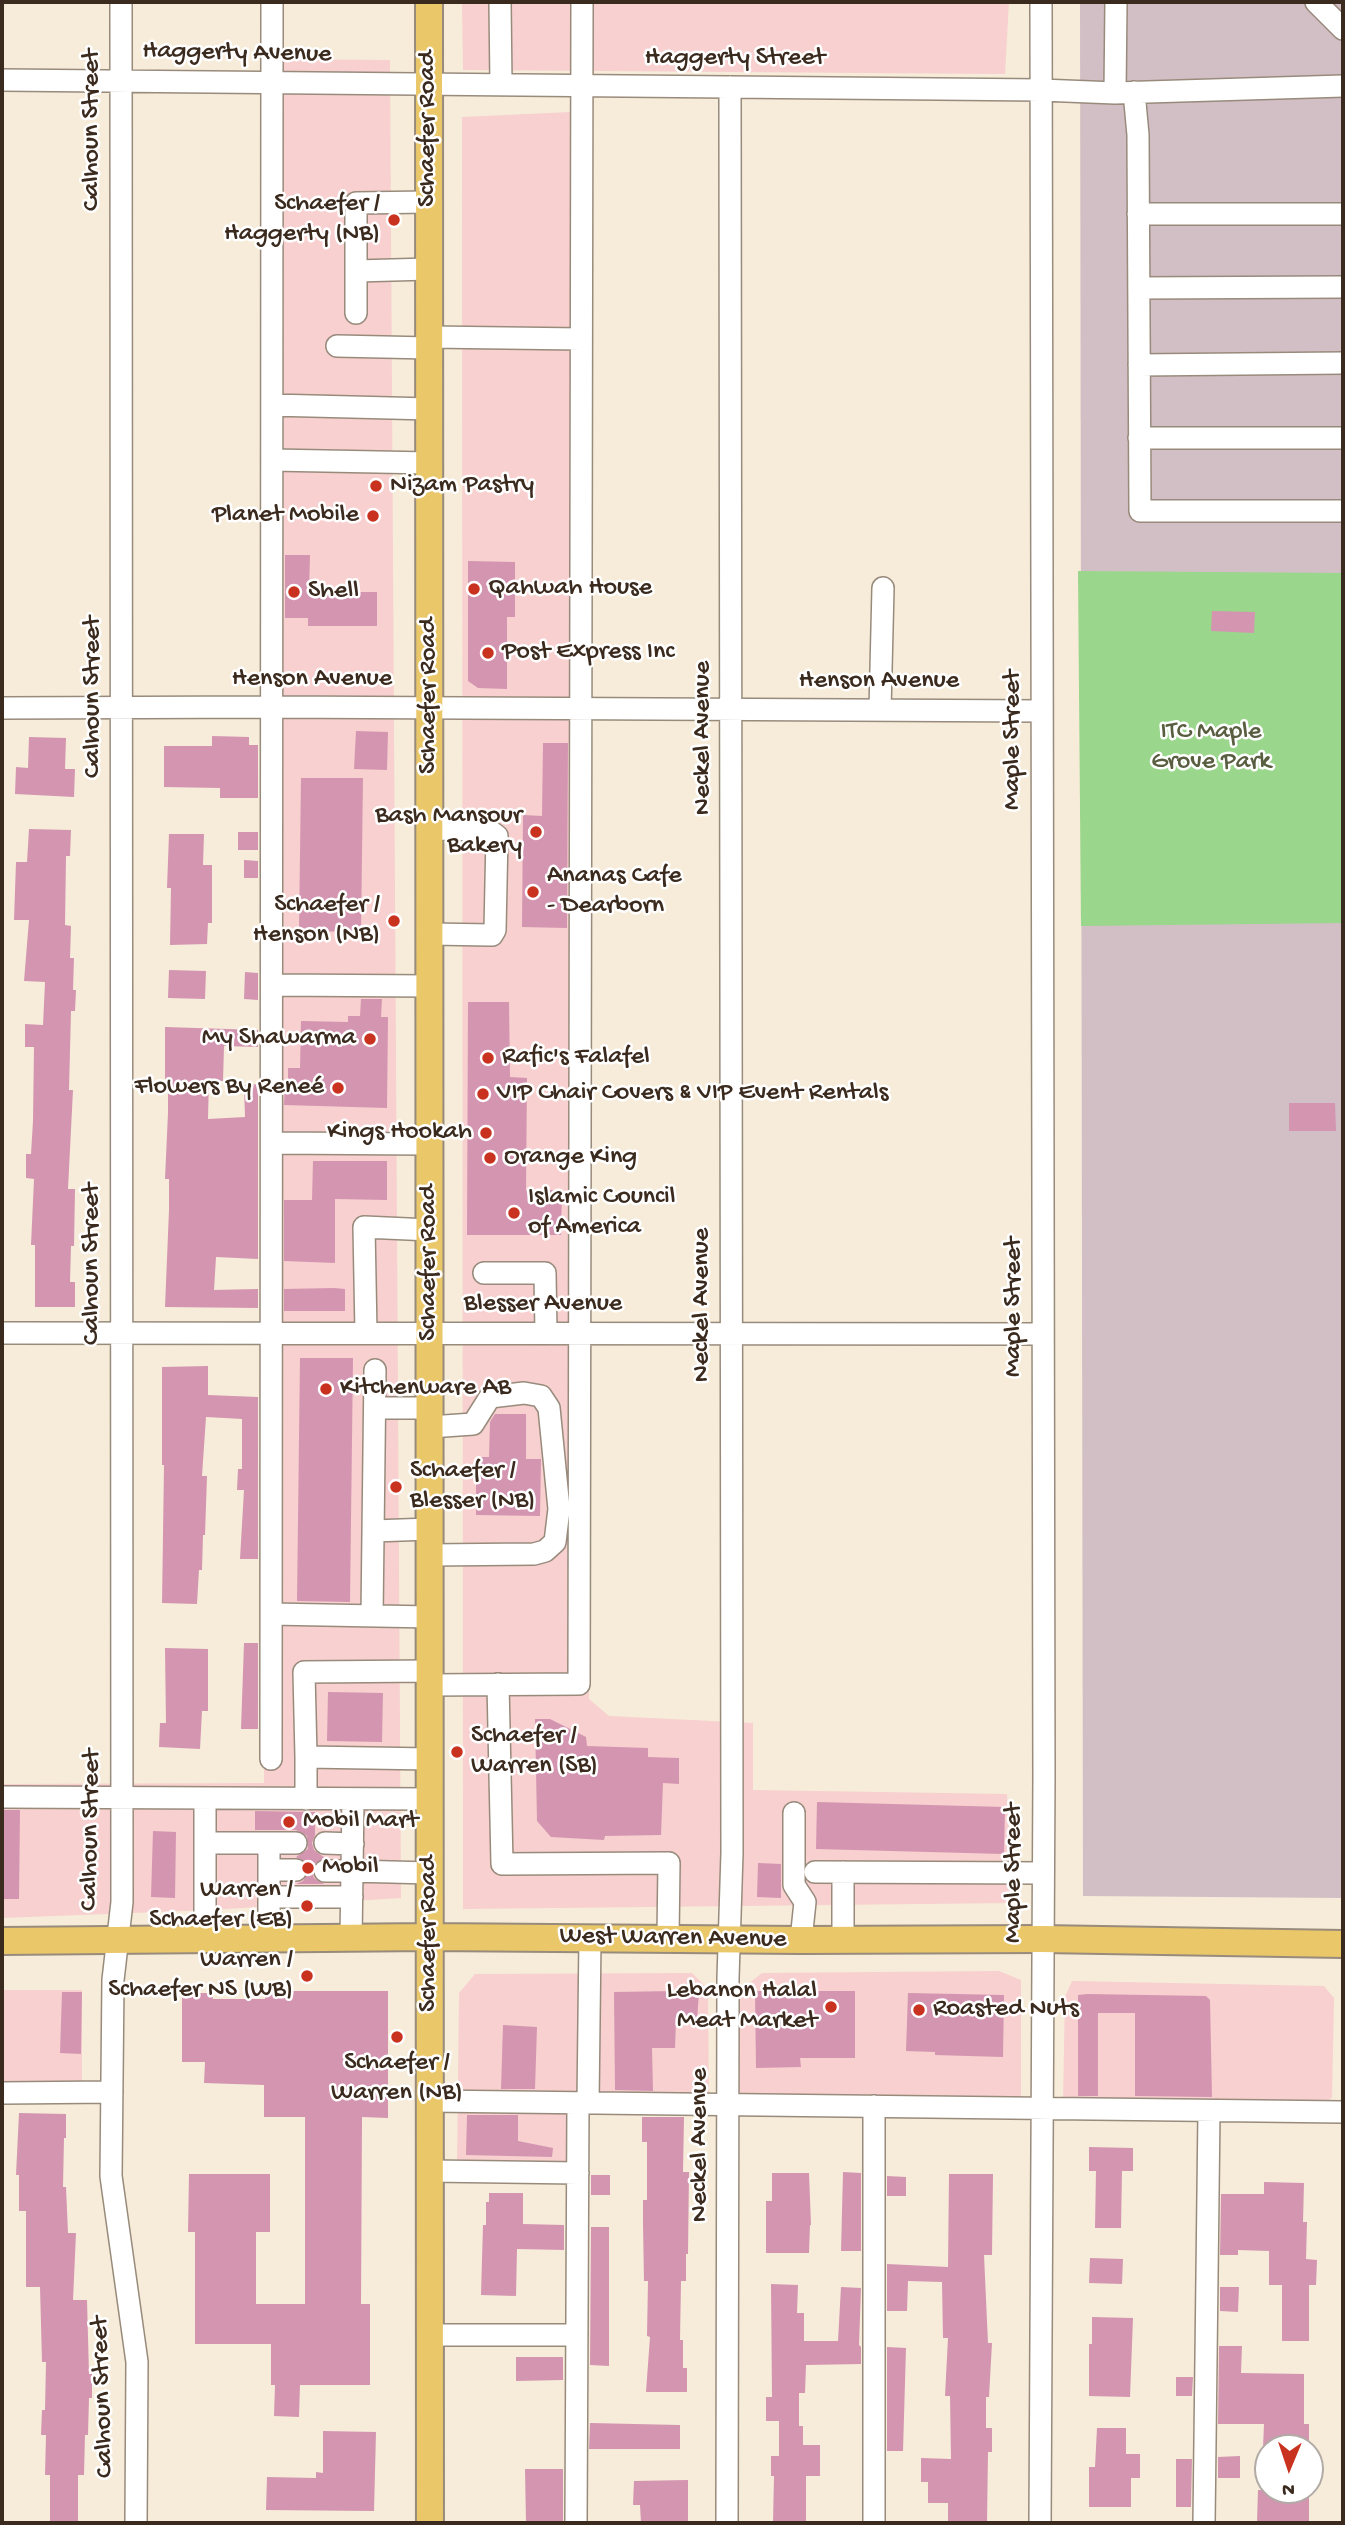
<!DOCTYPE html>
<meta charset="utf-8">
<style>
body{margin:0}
#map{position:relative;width:1345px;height:2525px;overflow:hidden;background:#f6ecd9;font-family:"Gochi Hand",sans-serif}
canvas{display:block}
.frame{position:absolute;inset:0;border:4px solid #3b2a1e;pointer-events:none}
.north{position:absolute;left:1254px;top:2434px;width:70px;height:70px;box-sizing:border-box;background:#fff;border:2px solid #b1aaa5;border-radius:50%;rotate:182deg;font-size:19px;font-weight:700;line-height:28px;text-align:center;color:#3b2a1e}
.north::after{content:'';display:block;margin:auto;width:24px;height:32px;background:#c8321e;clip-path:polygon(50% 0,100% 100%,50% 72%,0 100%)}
</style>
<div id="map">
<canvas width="1345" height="2525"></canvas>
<div class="frame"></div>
<div class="north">N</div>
</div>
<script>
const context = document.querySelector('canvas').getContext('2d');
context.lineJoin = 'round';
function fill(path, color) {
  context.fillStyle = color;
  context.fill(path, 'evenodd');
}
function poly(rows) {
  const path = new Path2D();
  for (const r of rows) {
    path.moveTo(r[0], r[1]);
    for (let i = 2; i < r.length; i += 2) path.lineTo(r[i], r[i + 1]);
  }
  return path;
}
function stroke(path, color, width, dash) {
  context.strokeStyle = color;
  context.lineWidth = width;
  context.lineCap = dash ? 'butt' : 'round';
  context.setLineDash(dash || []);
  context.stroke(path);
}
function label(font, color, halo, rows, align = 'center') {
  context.font = font + ' "Gochi Hand",sans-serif';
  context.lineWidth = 5;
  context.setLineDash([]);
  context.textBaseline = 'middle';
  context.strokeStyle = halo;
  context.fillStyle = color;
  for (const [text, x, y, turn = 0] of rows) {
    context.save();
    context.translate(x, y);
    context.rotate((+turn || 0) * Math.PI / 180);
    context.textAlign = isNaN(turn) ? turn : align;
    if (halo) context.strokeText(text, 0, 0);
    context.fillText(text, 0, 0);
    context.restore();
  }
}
fill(poly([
 [462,2,1009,2,1005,74,463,70],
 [261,59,390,60,401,1898,210,1910,2,1918,2,1784,264,1783],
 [593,111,589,1699,609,1716,753,1723,753,1790,1007,1794,1013,1903,463,1909,462,117],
 [999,1971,1021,1980,1021,2102,739,2097,739,1991,762,1973],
 [692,1973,708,1989,709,2096,573,2095,571,2169,457,2169,459,1993,475,1974],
 [1072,1981,1324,1986,1334,1998,1332,2097,1325,2105,1063,2102,1065,1997],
 [2,1990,82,1990,82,2086,2,2085]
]), '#f7d0cf');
fill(poly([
 [1080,2,1343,2,1343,1898,1083,1896]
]), '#d2bec5');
fill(poly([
 [1078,571,1343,573,1343,923,1081,926]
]), '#9ad68b');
fill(poly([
 [285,555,310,555,309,592,377,592,377,626,308,626,308,618,285,618],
 [468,561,515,562,515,617,507,617,507,689,478,688,468,681],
 [1212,611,1255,612,1254,633,1211,631],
 [356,731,388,732,387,770,354,769],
 [212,736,249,737,249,745,258,745,258,798,220,798,220,788,164,787,164,746,212,746],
 [29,737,66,738,65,769,75,769,74,797,15,794,16,767,28,768],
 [543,743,568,743,567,928,522,927,523,815,542,816],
 [301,778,363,778,361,932,299,931],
 [29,829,71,830,70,856,66,856,65,925,71,926,70,958,74,958,73,990,76,990,75,1011,71,1011,69,1090,73,1090,68,1189,75,1189,74,1246,71,1246,70,1282,75,1282,75,1307,35,1307,35,1245,31,1245,34,1179,26,1178,26,1154,31,1154,33,1121,34,1047,25,1047,25,1024,43,1025,45,982,24,981,29,920,14,920,16,862,27,862],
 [238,832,258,832,258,850,238,850],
 [169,834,204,834,203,865,212,865,212,923,208,923,207,944,170,945,171,888,167,888],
 [244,860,258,861,258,878,244,878],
 [169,970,206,971,205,999,168,998],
 [245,972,258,973,258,1000,244,999],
 [361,999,382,999,381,1017,388,1017,387,1108,284,1105,285,1084,288,1084,288,1068,300,1068,301,1021,348,1022,348,1016,360,1016],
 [468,1002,509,1002,510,1077,527,1078,526,1190,562,1190,561,1235,467,1235],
 [165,1027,258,1030,258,1047,224,1046,223,1081,209,1080,208,1119,245,1117,244,1085,258,1084,258,1259,216,1257,214,1290,258,1289,258,1308,165,1307,169,1210,169,1179,165,1179,168,1113,168,1079,165,1079],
 [1289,1103,1335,1103,1336,1131,1289,1131],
 [313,1161,387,1161,387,1200,335,1199,335,1263,284,1261,284,1200,312,1200],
 [334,1288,345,1289,345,1311,284,1311,284,1289],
 [300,1358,353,1358,350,1602,297,1601],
 [208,1366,208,1395,258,1397,258,1559,240,1559,244,1490,237,1490,238,1469,242,1469,242,1419,206,1417,202,1476,207,1476,205,1535,203,1535,202,1570,199,1570,197,1604,162,1603,164,1465,162,1465,162,1367],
 [495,1414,526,1414,526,1459,541,1459,540,1516,476,1515,476,1457,489,1457,490,1422],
 [244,1643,258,1643,258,1729,241,1729],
 [165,1648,208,1649,208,1711,202,1711,200,1749,159,1747,160,1723,166,1723],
 [328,1692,383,1693,382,1742,327,1741],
 [535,1719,550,1719,586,1737,587,1746,648,1748,648,1757,679,1758,679,1784,663,1783,661,1835,605,1836,604,1840,551,1837,537,1821],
 [817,1802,1005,1807,1004,1854,816,1849],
 [2,1810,20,1810,19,1899,2,1899],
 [255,1811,315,1812,315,1835,312,1843,314,1850,325,1858,314,1864,312,1872,314,1878,324,1884,296,1884,303,1881,309,1871,307,1863,296,1857,308,1849,307,1836,296,1830,255,1830],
 [153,1831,176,1832,175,1898,151,1897],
 [758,1863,781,1864,781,1898,757,1897],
 [265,1991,388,1991,388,2118,362,2117,361,2304,370,2304,370,2385,300,2385,299,2417,274,2416,275,2385,271,2385,271,2344,195,2344,195,2232,188,2232,189,2174,270,2174,270,2232,256,2232,256,2304,305,2304,305,2117,264,2117,264,2085,204,2083,205,2062,182,2062,182,1993,212,1993,213,1999,265,1999],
 [675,1991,699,1992,697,2021,676,2021,675,2048,652,2048,653,2091,615,2090,614,1992],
 [755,1991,855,1991,855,2058,800,2058,801,2067,756,2068],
 [62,1992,82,1992,81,2054,60,2053],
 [908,1993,1004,1995,1003,2057,935,2055,935,2052,906,2051],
 [1087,1994,1206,1996,1210,2000,1212,2097,1135,2096,1135,2013,1098,2013,1098,2096,1078,2096,1078,1995],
 [503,2025,537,2027,535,2089,501,2089],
 [19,2113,66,2114,66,2138,64,2138,63,2187,66,2187,68,2233,76,2233,73,2300,87,2300,89,2374,92,2374,92,2398,89,2398,88,2435,85,2435,84,2475,78,2475,78,2523,50,2523,50,2475,45,2475,46,2435,41,2435,42,2410,45,2410,46,2362,42,2362,40,2287,26,2287,26,2211,19,2211,19,2175,16,2175],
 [467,2115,518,2115,518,2141,553,2148,552,2157,466,2155],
 [642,2117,684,2117,683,2172,689,2172,688,2254,686,2254,686,2281,681,2281,680,2340,683,2340,683,2368,687,2368,687,2392,646,2392,650,2337,647,2336,648,2281,644,2281,643,2224,643,2200,647,2200,647,2142,642,2142],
 [1089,2147,1133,2148,1133,2171,1122,2171,1121,2228,1095,2228,1096,2171,1089,2171],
 [843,2172,861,2173,861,2251,841,2251],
 [772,2173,809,2173,811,2225,810,2225,809,2253,766,2253,766,2201,772,2201],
 [949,2174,993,2174,992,2255,984,2255,988,2343,992,2343,989,2397,986,2397,986,2428,992,2428,992,2452,988,2452,987,2523,948,2523,948,2503,928,2503,928,2482,921,2482,921,2458,951,2459,950,2396,945,2396,948,2338,943,2338,942,2282,908,2281,907,2311,887,2311,887,2264,948,2267],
 [591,2175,610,2175,610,2195,591,2195],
 [887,2176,906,2177,906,2196,887,2196],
 [1264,2182,1304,2183,1303,2222,1307,2222,1306,2259,1317,2260,1316,2285,1309,2285,1309,2341,1282,2341,1282,2285,1269,2285,1269,2251,1238,2250,1238,2255,1220,2255,1221,2194,1264,2194],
 [489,2193,523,2193,523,2224,564,2225,564,2250,517,2249,516,2296,481,2295,483,2225,486,2225,486,2202,489,2202],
 [591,2227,609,2227,609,2366,590,2365],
 [1090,2258,1123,2259,1122,2284,1089,2283],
 [771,2284,798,2285,797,2313,804,2313,804,2341,838,2341,841,2287,861,2288,859,2345,861,2347,861,2364,806,2365,805,2393,799,2393,799,2426,803,2426,803,2445,820,2445,820,2476,806,2476,806,2523,773,2523,774,2476,771,2476,771,2456,779,2456,779,2421,766,2421,766,2397,772,2397],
 [1220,2287,1239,2287,1238,2312,1220,2311],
 [1092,2317,1133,2318,1130,2397,1089,2396,1089,2344,1092,2344],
 [1219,2346,1242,2346,1241,2373,1304,2374,1304,2424,1309,2424,1309,2448,1263,2448,1264,2424,1218,2424],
 [887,2347,906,2348,903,2451,887,2451],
 [516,2357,563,2357,563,2380,516,2381],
 [1176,2377,1193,2377,1192,2396,1176,2396],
 [590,2423,680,2425,680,2449,589,2449],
 [1097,2428,1126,2428,1126,2454,1140,2454,1140,2478,1131,2478,1131,2507,1089,2507,1089,2467,1095,2467],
 [323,2431,376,2432,374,2511,266,2510,267,2477,316,2478,316,2472,323,2473],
 [1240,2456,1240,2478,1218,2478,1218,2457],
 [1176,2459,1192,2459,1191,2507,1176,2507],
 [525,2469,563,2469,563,2523,526,2523],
 [688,2480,688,2523,641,2523,640,2505,633,2505,634,2481],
 [1258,2490,1309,2490,1309,2523,1257,2523]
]), '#d495b1');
const minor = poly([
 [121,2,122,1902,113,1980,111,2176,137,2362,136,2523],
 [500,2,501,85],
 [1316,2,1343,29],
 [2,80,1041,90,1115,93,1343,86],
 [1134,92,1138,135,1140,511,1343,511],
 [1115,93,1116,2],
 [1138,214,1343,214],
 [356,271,429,269],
 [1139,288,1343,287],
 [356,313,356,203,429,202],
 [430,337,581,339],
 [337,346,429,348],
 [1139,365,1343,363],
 [272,405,430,409],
 [1139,438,1343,438],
 [272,460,430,463],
 [2,708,272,707,1042,711],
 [880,710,883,588],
 [430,829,489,830,497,836,495,930,492,935,430,934],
 [272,985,430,986],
 [272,1143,430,1144],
 [484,1273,545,1273,546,1333],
 [2,1333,1043,1334],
 [366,1333,364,1227,430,1230],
 [375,1408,430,1408],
 [430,1427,473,1424,490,1397,524,1393,541,1396,549,1408,559,1509,555,1542,545,1551,534,1554,430,1555],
 [373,1531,430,1529],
 [271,1614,431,1617],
 [372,1616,375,1370],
 [498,1684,502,1864,669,1863,668,1938],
 [431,1685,579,1684,582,2],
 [271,1759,272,2],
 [431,1759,306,1757,304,1672,431,1671],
 [2,1797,431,1799],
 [306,1799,306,1757],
 [794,1813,794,1885,805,1902,801,1940],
 [205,1843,269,1843],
 [325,1843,353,1844],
 [269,1870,296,1870],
 [325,1871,352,1871,353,1799],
 [815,1872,1043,1873],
 [843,1872,843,1940],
 [269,1897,352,1897],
 [351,1938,352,1871,430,1873],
 [269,1939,269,1843,296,1843],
 [205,1940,205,1798],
 [2,2093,112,2092],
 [430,2101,1343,2112],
 [588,2103,590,1938],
 [430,2171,578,2173],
 [430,2335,577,2335],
 [576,2523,578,2103],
 [727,2523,728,1978,732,1853,730,87],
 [874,2523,874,2106],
 [1040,2523,1044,1774,1041,2],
 [1204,2523,1209,2111]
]);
const major = poly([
 [429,2,430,2523],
 [2,1941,430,1937,801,1940,1042,1939,1343,1944]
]);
stroke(minor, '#988b7c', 24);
stroke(major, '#988b7c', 30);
stroke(minor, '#fff', 21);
stroke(major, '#eac769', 26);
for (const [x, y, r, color] of [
 [394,220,7,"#c8321e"],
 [376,486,7,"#c8321e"],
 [373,516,7,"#c8321e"],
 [474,589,7,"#c8321e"],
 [294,592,7,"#c8321e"],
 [488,653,7,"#c8321e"],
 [536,832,7,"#c8321e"],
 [533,892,7,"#c8321e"],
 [394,921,7,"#c8321e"],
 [370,1039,7,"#c8321e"],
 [488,1058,7,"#c8321e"],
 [338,1088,7,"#c8321e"],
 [483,1094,7,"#c8321e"],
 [486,1133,7,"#c8321e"],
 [490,1158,7,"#c8321e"],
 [514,1213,7,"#c8321e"],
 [326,1389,7,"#c8321e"],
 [396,1487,7,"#c8321e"],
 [457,1752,7,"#c8321e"],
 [289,1822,7,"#c8321e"],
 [308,1868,7,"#c8321e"],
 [307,1906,7,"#c8321e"],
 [307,1976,7,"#c8321e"],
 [831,2007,7,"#c8321e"],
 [919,2010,7,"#c8321e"],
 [397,2037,7,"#c8321e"]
]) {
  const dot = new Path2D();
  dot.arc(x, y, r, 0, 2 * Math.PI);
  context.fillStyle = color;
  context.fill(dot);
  stroke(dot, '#fff', 2.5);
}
label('26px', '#3b2a1e', '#fff', [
 ["Haggerty Avenue",237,54,1],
 ["Haggerty Street",735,59],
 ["Schaefer Road",429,129,-90],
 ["Calhoun Street",93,130,-90],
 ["Henson Avenue",312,680],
 ["Henson Avenue",879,682],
 ["Schaefer Road",430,696,-90],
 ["Calhoun Street",94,697,-90],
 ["Neckel Avenue",704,738,-90],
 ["Maple Street",1014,740,-90],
 ["Schaefer Road",430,1263,-90],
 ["Calhoun Street",93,1264,-90],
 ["Blesser Avenue",543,1305],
 ["Neckel Avenue",703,1305,-90],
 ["Maple Street",1015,1307,-90],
 ["Calhoun Street",92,1830,-89],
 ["Maple Street",1015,1873,-90],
 ["Schaefer Road",430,1934,-90],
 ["West Warren Avenue",673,1939,1],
 ["Neckel Avenue",701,2145,-90],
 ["Calhoun Street",104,2397,-92]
]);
label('26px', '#3b2a1e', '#fff', [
 ["Schaefer /",380,205,"right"],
 ["Haggerty (NB)",380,235,"right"],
 ["Nizam Pastry",390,486],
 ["Planet Mobile",359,516,"right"],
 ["Qahwah House",488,589],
 ["Shell",308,592],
 ["Post Express Inc",502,653],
 ["Bash Mansour",522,817,"right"],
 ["Bakery",522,847,"right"],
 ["Ananas Cafe",547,877],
 ["- Dearborn",547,907],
 ["Schaefer /",380,906,"right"],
 ["Henson (NB)",380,936,"right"],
 ["My Shawarma",356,1039,"right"],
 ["Rafic's Falafel",502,1058],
 ["Flowers By Reneé",324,1088,"right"],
 ["VIP Chair Covers & VIP Event Rentals",497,1094],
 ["Kings Hookah",472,1133,"right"],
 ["Orange King",504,1158],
 ["Islamic Council",528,1198],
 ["of America",528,1228],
 ["Kitchenware AB",340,1389],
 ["Schaefer /",410,1472],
 ["Blesser (NB)",410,1502],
 ["Schaefer /",471,1737],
 ["Warren (SB)",471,1767],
 ["Mobil Mart",303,1822],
 ["Mobil",322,1868],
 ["Warren /",293,1891,"right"],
 ["Schaefer (EB)",293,1921,"right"],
 ["Warren /",293,1961,"right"],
 ["Schaefer NS (WB)",293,1991,"right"],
 ["Lebanon Halal",817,1992,"right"],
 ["Meat Market",817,2022,"right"],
 ["Roasted Nuts",933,2010],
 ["Schaefer /",397,2064,"center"],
 ["Warren (NB)",397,2094,"center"]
], 'left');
label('26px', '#585e3f', '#fff', [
 ["ITC Maple",1211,733],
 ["Grove Park",1211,763]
]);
</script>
